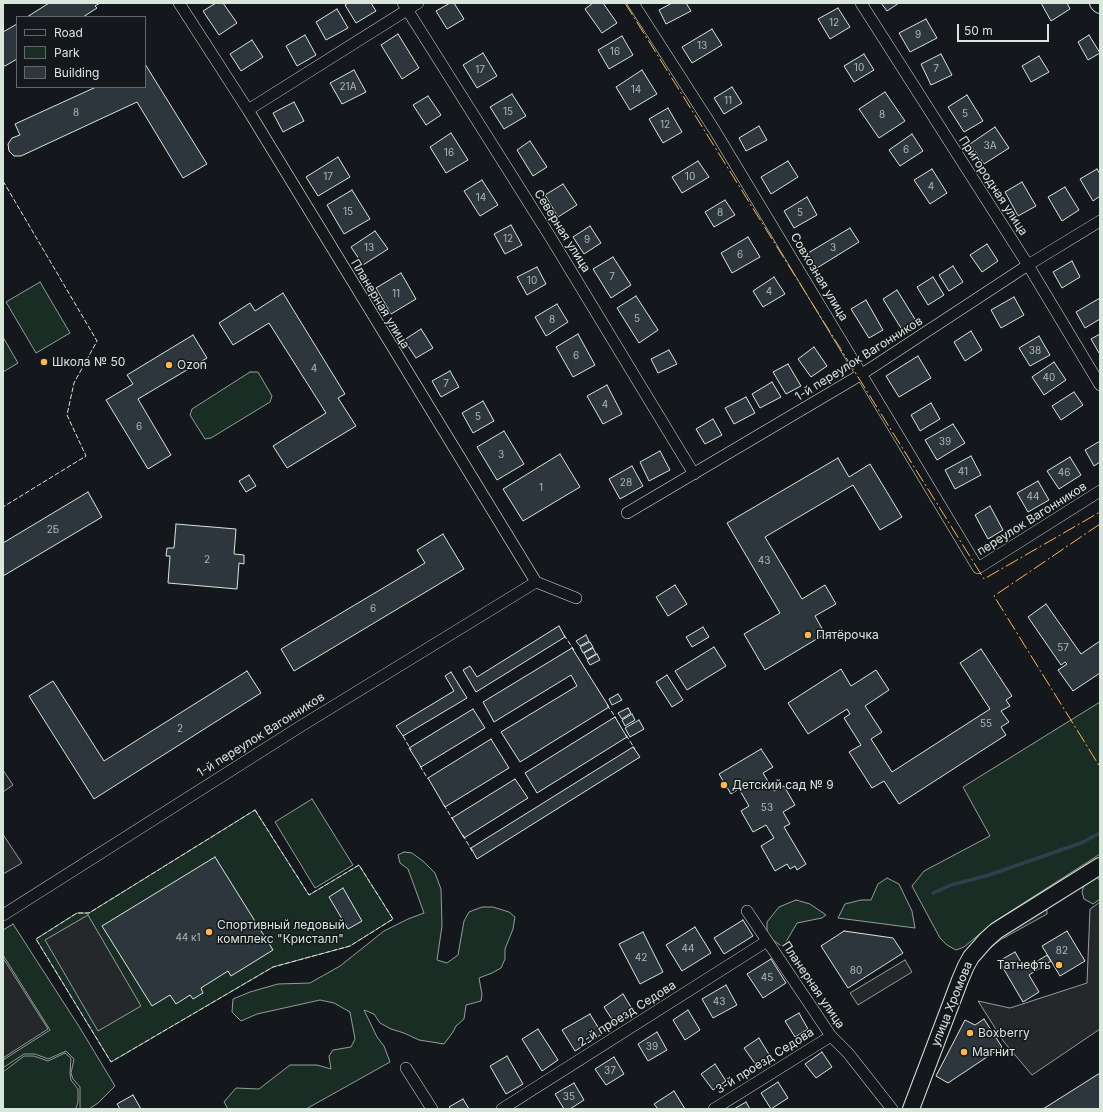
<!DOCTYPE html>
<meta charset="utf-8">
<style>
body{margin:0}
#map{position:relative;width:1103px;height:1112px;overflow:hidden;background:#14181c;font-family:Inter,sans-serif}
canvas{display:block}
.frame{position:absolute;inset:0;border:4px solid #d8e6dc;pointer-events:none}
.legend{position:absolute;left:16px;top:16px;width:130px;height:72px;box-sizing:border-box;background:#14181c;border:1px solid #626a69;margin:0;padding:5px 7px;list-style:none;font-size:12px;color:#d8e6dc}
.legend li{display:flex;align-items:center;gap:8px;height:20px}
.legend b{width:20px;border:1px solid #626a69}
.scale{position:absolute;left:957px;top:24px;width:92px;height:18px;box-sizing:border-box;border:2px solid #d8e6dc;border-top:0;padding-left:5px;font-size:12px;line-height:14px;white-space:nowrap;color:#d8e6dc;-webkit-text-stroke:3px #14181c;paint-order:stroke}
</style>
<div id="map">
<canvas width="1103" height="1112"></canvas>
<div class="frame"></div>
<ul class="legend">
<li><b style="height:5px;background:#14181c"></b>Road</li>
<li><b style="height:11px;background:#1a2d24"></b>Park</li>
<li><b style="height:11px;background:#2c363c"></b>Building</li>
</ul>
<div class="scale">50 m</div>
</div>
<script>
const context = document.querySelector('canvas').getContext('2d');
context.lineJoin = 'round';
function fill(path, color) {
  context.fillStyle = color;
  context.fill(path, 'evenodd');
}
function poly(rows) {
  const path = new Path2D();
  for (const r of rows) {
    path.moveTo(r[0], r[1]);
    for (let i = 2; i < r.length; i += 2) path.lineTo(r[i], r[i + 1]);
  }
  return path;
}
function stroke(path, color, width, dash) {
  context.strokeStyle = color;
  context.lineWidth = width;
  context.lineCap = dash ? 'butt' : 'round';
  context.setLineDash(dash || []);
  context.stroke(path);
}
function label(font, color, halo, rows, align = 'center') {
  context.font = font + ' Inter,sans-serif';
  context.lineWidth = 3;
  context.setLineDash([]);
  context.textBaseline = 'middle';
  context.strokeStyle = halo;
  context.fillStyle = color;
  for (const [text, x, y, turn = 0] of rows) {
    context.save();
    context.translate(x, y);
    context.rotate((+turn || 0) * Math.PI / 180);
    context.textAlign = isNaN(turn) ? turn : align;
    if (halo) context.strokeText(text, 0, 0);
    context.fillText(text, 0, 0);
    context.restore();
  }
}
const green = poly([
 [40,282,70,333,36,353,6,302,40,282],
 [3,337,18,363,3,372,3,337],
 [250,372,258,372,272,396,270,402,211,438,205,439,190,415,192,409,250,372],
 [1100,702,1100,854,994,922,964,947,956,950,947,945,940,938,912,886,924,871,990,836,963,787,1100,702],
 [312,799,353,865,315,888,275,822,312,799],
 [255,810,309,895,359,865,393,919,350,946,273,967,111,1062,36,939,77,913,89,913,255,810],
 [404,852,412,853,424,862,435,873,441,889,442,926,437,960,447,963,458,955,464,921,469,912,482,907,493,907,509,912,515,917,513,929,505,949,505,959,501,968,492,973,479,978,482,994,481,1001,466,1005,464,1019,456,1026,453,1032,444,1044,419,1040,404,1033,391,1029,380,1023,374,1014,364,1010,377,1037,384,1046,390,1062,306,1109,228,1109,224,1102,236,1088,259,1089,290,1065,317,1065,331,1069,329,1056,333,1050,351,1047,355,1039,350,1012,334,1003,320,1000,257,1014,241,1021,232,1012,233,999,250,992,278,984,310,983,340,966,384,931,408,919,424,913,408,869,400,863,398,855,404,852],
 [1096,876,1100,881,1100,899,1093,904,1084,899,1082,892,1085,882,1096,876],
 [887,878,899,884,912,911,915,928,838,918,845,904,861,900,871,900,878,884,887,878],
 [796,900,810,904,826,915,822,918,797,923,783,947,771,939,767,932,767,922,779,907,796,900],
 [1043,909,1047,910,1047,914,1000,940,983,954,995,937,1043,909],
 [13,924,80,1028,115,1086,98,1103,89,1109,80,1109,80,1087,73,1079,71,1073,74,1059,66,1051,48,1059,35,1054,24,1054,3,1068,3,1060,50,1030,3,955,3,930,13,924],
 [65,1053,71,1058,70,1073,71,1080,78,1089,78,1102,76,1109,3,1109,3,1072,24,1056,34,1056,48,1061,65,1053]
]);
fill(green, '#1a2d24');
stroke(green, '#939e99', 1);
const parking = poly([
 [3,770,13,785,3,792,3,770],
 [4,836,22,863,3,874,3,837,4,836],
 [1100,902,1100,1029,1032,1075,1004,1042,978,1001,1010,1008,1087,983,1090,909,1100,902],
 [88,915,141,1006,98,1031,45,940,88,915],
 [3,958,48,1029,3,1058,3,958],
 [905,960,912,972,858,1005,850,993,905,960]
]);
fill(parking, '#24282b');
stroke(parking, '#939e99', 1);
stroke(poly([
 [933,893,951,885,989,875,1081,843,1100,833]
]), '#2f3f4d', 3.5);
const building = poly([
 [49,3,100,3,95,6,97,8,83,17,27,17,49,3],
 [216,3,223,3,237,23,219,35,203,11,216,3],
 [348,3,371,3,376,11,356,23,345,5,348,3],
 [450,3,454,3,464,19,447,29,436,11,450,3],
 [593,3,603,3,617,23,602,33,585,9,593,3],
 [672,3,686,3,691,11,666,24,659,10,672,3],
 [881,3,899,3,887,11,881,3],
 [1041,3,1067,3,1070,9,1051,21,1041,3],
 [838,8,850,27,830,39,818,19,838,8],
 [337,9,348,28,326,40,316,22,337,9],
 [926,19,937,38,910,52,899,33,926,19],
 [17,24,17,59,5,66,3,65,3,32,17,24],
 [712,29,722,45,692,63,682,47,712,29],
 [398,34,419,68,402,79,381,45,398,34],
 [305,35,316,55,297,66,286,46,305,35],
 [1089,35,1100,53,1088,60,1078,42,1089,35],
 [622,36,633,55,609,69,598,50,622,36],
 [252,40,263,57,241,71,230,54,252,40],
 [483,53,497,76,477,88,463,65,483,53],
 [864,54,874,70,854,82,844,66,864,54],
 [941,54,952,75,931,85,921,64,941,54],
 [1039,56,1049,72,1031,82,1022,66,1039,56],
 [145,64,207,164,183,178,137,102,21,156,14,156,9,151,8,144,12,138,20,135,15,124,96,87,145,87,145,64],
 [354,70,366,92,342,104,330,83,354,70],
 [642,70,657,94,630,110,616,87,642,70],
 [732,87,742,103,724,114,714,98,732,87],
 [885,92,905,121,879,138,859,109,885,92],
 [512,94,526,116,504,129,490,107,512,94],
 [967,95,983,121,964,132,948,107,967,95],
 [428,96,441,115,426,125,413,105,428,96],
 [294,102,304,121,283,132,273,113,294,102],
 [668,108,682,132,663,143,649,119,668,108],
 [759,126,767,140,746,151,739,138,759,126],
 [995,127,1009,148,984,164,970,144,995,127],
 [451,133,468,160,446,173,430,147,451,133],
 [912,134,923,151,900,166,889,150,912,134],
 [530,141,547,167,533,176,517,150,530,141],
 [338,157,350,177,318,196,306,177,338,157],
 [698,161,709,177,682,193,672,177,698,161],
 [788,161,798,177,771,194,761,177,788,161],
 [932,169,947,193,930,204,914,180,932,169],
 [1097,169,1100,174,1100,196,1093,201,1080,179,1097,169],
 [482,180,498,205,480,216,464,191,482,180],
 [1022,182,1036,206,1018,216,1005,192,1022,182],
 [563,184,577,205,558,217,545,195,563,184],
 [1065,187,1079,210,1062,221,1048,197,1065,187],
 [352,190,370,219,344,234,327,205,352,190],
 [807,197,817,215,794,228,784,211,807,197],
 [725,200,735,215,714,227,705,212,725,200],
 [511,225,522,245,505,254,494,234,511,225],
 [590,226,601,243,584,254,573,237,590,226],
 [850,228,859,242,817,268,808,253,850,228],
 [375,231,388,249,363,265,351,247,375,231],
 [748,237,760,257,732,273,721,253,748,237],
 [987,244,998,261,982,272,970,255,987,244],
 [613,257,631,285,611,298,593,269,613,257],
 [1072,261,1080,277,1062,288,1053,272,1072,261],
 [953,266,963,282,949,291,939,275,953,266],
 [537,267,546,284,527,295,517,277,537,267],
 [401,273,416,299,391,314,376,288,401,273],
 [774,277,785,294,763,307,753,291,774,277],
 [933,277,944,295,928,305,917,287,933,277],
 [897,290,918,324,904,333,883,299,897,290],
 [283,293,345,394,338,398,356,426,287,468,273,446,326,413,269,323,233,345,219,323,250,303,255,311,283,293],
 [636,296,658,330,639,343,617,308,636,296],
 [1014,297,1024,315,1001,328,991,310,1014,297],
 [1100,298,1100,319,1085,328,1076,312,1100,298],
 [866,300,883,330,869,338,851,309,866,300],
 [557,304,568,322,546,336,535,317,557,304],
 [421,329,433,348,416,358,404,340,421,329],
 [971,331,982,350,965,361,954,342,971,331],
 [578,334,595,365,573,377,556,347,578,334],
 [1100,334,1100,353,1099,353,1091,339,1100,334],
 [193,335,207,358,138,399,171,455,148,469,106,400,133,384,127,375,193,335],
 [1039,336,1050,355,1030,366,1019,348,1039,336],
 [814,347,827,366,811,377,798,359,814,347],
 [669,350,677,364,658,373,651,359,669,350],
 [918,356,931,378,899,397,886,376,918,356],
 [1054,362,1066,380,1044,395,1032,377,1054,362],
 [788,364,801,386,786,394,773,372,788,364],
 [450,371,459,387,441,397,432,381,450,371],
 [772,382,781,397,760,408,752,394,772,382],
 [607,385,622,414,603,424,587,396,607,385],
 [1074,392,1083,405,1061,420,1052,406,1074,392],
 [746,397,755,413,734,424,725,408,746,397],
 [483,401,494,421,473,433,462,413,483,401],
 [931,403,940,419,920,431,911,415,931,403],
 [713,419,722,435,705,444,696,429,713,419],
 [953,424,965,443,937,460,925,440,953,424],
 [504,431,524,464,497,480,477,447,504,431],
 [1100,441,1100,462,1094,466,1085,450,1100,441],
 [660,451,670,470,649,481,640,462,660,451],
 [560,454,580,487,523,521,503,489,560,454],
 [971,456,981,475,955,489,945,470,971,456],
 [1070,457,1081,475,1059,489,1047,471,1070,457],
 [838,458,849,477,870,464,902,517,880,530,853,485,765,537,802,599,825,585,836,604,815,616,825,634,765,670,744,634,780,613,727,523,838,458],
 [632,466,643,486,620,499,609,479,632,466],
 [249,475,256,486,246,492,239,481,249,475],
 [1038,481,1049,500,1028,512,1017,493,1038,481],
 [88,492,102,517,3,576,3,543,88,492],
 [990,506,1003,530,988,539,975,515,990,506],
 [176,524,236,529,234,554,244,555,244,564,239,563,237,589,168,583,170,556,166,556,167,548,174,548,176,524],
 [443,534,464,569,294,671,281,649,425,563,417,550,443,534],
 [675,585,687,604,668,616,656,597,675,585],
 [1046,604,1081,654,1100,641,1100,673,1073,691,1058,670,1067,664,1065,662,1061,665,1028,617,1046,604],
 [559,626,565,637,476,692,463,670,470,666,477,677,559,626],
 [703,627,709,637,692,647,686,637,703,627],
 [586,635,589,641,580,646,576,641,586,635],
 [590,642,593,647,583,653,580,647,590,642],
 [714,647,726,666,687,690,675,671,714,647],
 [572,648,609,707,520,762,501,732,577,686,571,675,494,722,483,702,572,648],
 [593,648,596,654,587,659,584,653,593,648],
 [981,649,1012,696,1006,700,1010,706,1001,711,1009,722,1001,727,1006,735,899,804,884,781,872,788,849,752,861,745,844,718,850,714,847,709,808,734,788,703,841,669,851,686,876,670,889,690,865,706,882,732,871,739,892,772,990,709,960,663,981,649],
 [597,654,600,660,590,665,587,660,597,654],
 [247,671,261,693,94,799,29,696,53,681,104,761,247,671],
 [451,672,467,698,403,736,396,726,454,691,445,676,451,672],
 [667,675,683,700,672,707,656,682,667,675],
 [618,694,622,700,612,705,609,699,618,694],
 [628,708,631,713,622,719,618,713,628,708],
 [473,709,485,728,421,767,409,748,473,709],
 [632,714,635,720,625,726,622,720,632,714],
 [615,717,627,737,537,793,525,773,615,717],
 [639,720,644,729,630,737,625,728,639,720],
 [491,739,509,768,445,807,428,778,491,739],
 [633,747,640,757,477,859,471,848,633,747],
 [761,749,773,767,763,773,774,791,784,786,795,805,783,812,790,824,784,827,806,864,797,870,795,866,790,869,787,864,775,871,761,846,774,838,766,825,753,832,741,811,749,806,739,789,731,794,719,774,761,749],
 [515,779,528,798,464,838,452,818,515,779],
 [215,857,273,950,231,976,228,971,201,988,203,993,193,999,190,995,176,1004,170,995,152,1006,102,926,215,857],
 [343,888,362,921,348,929,329,897,343,888],
 [743,920,753,936,724,954,714,938,743,920],
 [695,927,711,953,682,971,666,945,695,927],
 [844,931,893,938,903,953,848,988,821,946,844,931],
 [1067,931,1085,961,1060,976,1042,946,1067,931],
 [643,932,663,972,640,984,619,944,643,932],
 [1015,952,1025,969,1047,955,1051,961,1029,975,1039,992,1023,1002,999,961,1015,952],
 [771,959,786,983,763,998,747,974,771,959],
 [726,985,737,1005,713,1018,702,999,726,985],
 [623,994,634,1012,615,1024,604,1007,623,994],
 [688,1010,700,1030,685,1040,673,1020,688,1010],
 [799,1013,808,1029,795,1037,785,1021,799,1013],
 [590,1014,602,1034,575,1051,562,1030,590,1014],
 [984,1019,1002,1047,948,1083,936,1076,965,1020,975,1025,984,1019],
 [538,1029,558,1060,542,1071,522,1039,538,1029],
 [657,1032,667,1050,648,1061,638,1044,657,1032],
 [759,1038,770,1056,756,1065,744,1048,759,1038],
 [822,1052,832,1067,816,1078,805,1064,822,1052],
 [507,1056,523,1084,506,1094,490,1066,507,1056],
 [614,1057,624,1074,606,1085,595,1069,614,1057],
 [715,1064,726,1081,713,1090,701,1074,715,1064],
 [1100,1073,1100,1109,1043,1109,1100,1073],
 [778,1082,788,1098,771,1109,761,1093,778,1082],
 [574,1083,584,1100,570,1109,564,1109,555,1094,574,1083],
 [674,1091,685,1109,658,1109,654,1104,674,1091],
 [133,1095,141,1109,120,1109,117,1104,133,1095],
 [463,1099,469,1109,451,1109,449,1107,463,1099],
 [746,1102,750,1109,734,1109,746,1102]
]);
fill(building, '#2c363c');
stroke(building, '#d8e6dc', 1);
const street = poly([
 [179,3,248,110,536,582,576,598],
 [403,3,551,238,694,474],
 [633,3,715,131,978,568,1100,491],
 [861,3,1028,265,1100,385],
 [248,110,418,3],
 [627,513,862,374,1028,265,1100,221],
 [747,911,831,1036,848,1053,892,1109],
 [3,915,301,726,536,582],
 [406,1068,432,1109],
 [502,1109,767,941],
 [714,1109,831,1036]
]);
const secondary = poly([
 [1098,3,1100,5],
 [911,1109,960,980,966,966,971,957,986,940,996,931,1100,866]
]);
stroke(street, '#d8e6dc', 12);
stroke(secondary, '#d8e6dc', 18);
stroke(street, '#14181c', 11);
stroke(secondary, '#14181c', 16);
stroke(poly([
 [3,181,97,341,74,383,67,415,86,456,3,507],
 [564,635,574,650],
 [607,705,616,718],
 [626,735,635,749],
 [403,736,411,750],
 [420,766,428,779],
 [444,805,453,820],
 [255,810,309,895,359,865,393,919,350,946,273,967,111,1062,36,939,77,913,89,913,255,810],
 [463,835,472,851]
]), '#d8e6dc', 1, [5, 2]);
stroke(poly([
 [625,3,984,579,1100,512],
 [1100,524,994,596,1100,767]
]), '#ffb74d', 1, [14, 3, 2, 3]);
for (const [x, y, r, color] of [
 [44,362,4,"#ffb74d"],
 [169,365,4,"#ffb74d"],
 [808,635,4,"#ffb74d"],
 [724,785,4,"#ffb74d"],
 [209,932,4,"#ffb74d"],
 [1059,965,4,"#ffb74d"],
 [970,1033,4,"#ffb74d"],
 [964,1052,4,"#ffb74d"]
]) {
  const dot = new Path2D();
  dot.arc(x, y, r, 0, 2 * Math.PI);
  context.fillStyle = color;
  context.fill(dot);
  stroke(dot, '#14181c', 1.5);
}
label('10px', '#adbab4', null, [
 ["12",834,23],
 ["9",918,35],
 ["13",702,46],
 ["16",615,52],
 ["10",859,68],
 ["7",936,69],
 ["17",480,70],
 ["21А",348,87],
 ["14",636,90],
 ["11",728,101],
 ["15",508,112],
 ["8",76,113],
 ["5",965,114],
 ["8",882,115],
 ["12",665,125],
 ["3А",990,146],
 ["6",906,150],
 ["16",449,153],
 ["17",328,177],
 ["10",690,177],
 ["4",931,187],
 ["14",481,198],
 ["15",348,212],
 ["8",720,213],
 ["5",800,213],
 ["12",508,239],
 ["9",587,240],
 ["13",369,248],
 ["3",833,248],
 ["6",740,255],
 ["7",612,277],
 ["10",532,281],
 ["4",769,292],
 ["11",396,294],
 ["5",637,319],
 ["8",552,320],
 ["38",1035,351],
 ["6",576,356],
 ["4",314,369],
 ["40",1049,378],
 ["7",446,384],
 ["4",605,405],
 ["5",478,417],
 ["6",139,427],
 ["39",945,442],
 ["3",501,455],
 ["41",963,472],
 ["46",1064,473],
 ["28",626,483],
 ["1",541,488],
 ["44",1033,497],
 ["2Б",53,530],
 ["2",207,560],
 ["43",764,561],
 ["6",373,609],
 ["57",1063,648],
 ["55",986,724],
 ["2",180,729],
 ["53",767,808],
 ["44 к1",188,938],
 ["44",688,949],
 ["82",1062,951],
 ["42",641,958],
 ["80",856,971],
 ["45",767,978],
 ["43",719,1002],
 ["39",652,1047],
 ["37",610,1071],
 ["35",569,1097]
]);
label('12px', '#d8e6dc', '#14181c', [
 ["Пригородная улица",993,186,57],
 ["Северная улица",562,231,58],
 ["Совхозная улица",819,277,59],
 ["Планерная улица",380,304,59],
 ["1-й переулок Вагонников",859,359,-32],
 ["переулок Вагонников",1032,519,-32],
 ["1-й переулок Вагонников",261,735,-32],
 ["Планерная улица",813,985,56],
 ["улица Хромова",952,1004,-68],
 ["2-й проезд Седова",627,1014,-32],
 ["3-й проезд Седова",765,1061,-32]
]);
label('12px', '#d8e6dc', '#14181c', [
 ["Школа № 50",52,362],
 ["Ozon",177,365],
 ["Пятёрочка",816,635],
 ["Детский сад № 9",732,785],
 ["Спортивный ледовый",217,925],
 ["комплекс \"Кристалл\"",217,939],
 ["Татнефть",1051,965,"right"],
 ["Boxberry",978,1033],
 ["Магнит",972,1052]
], 'left');
</script>
